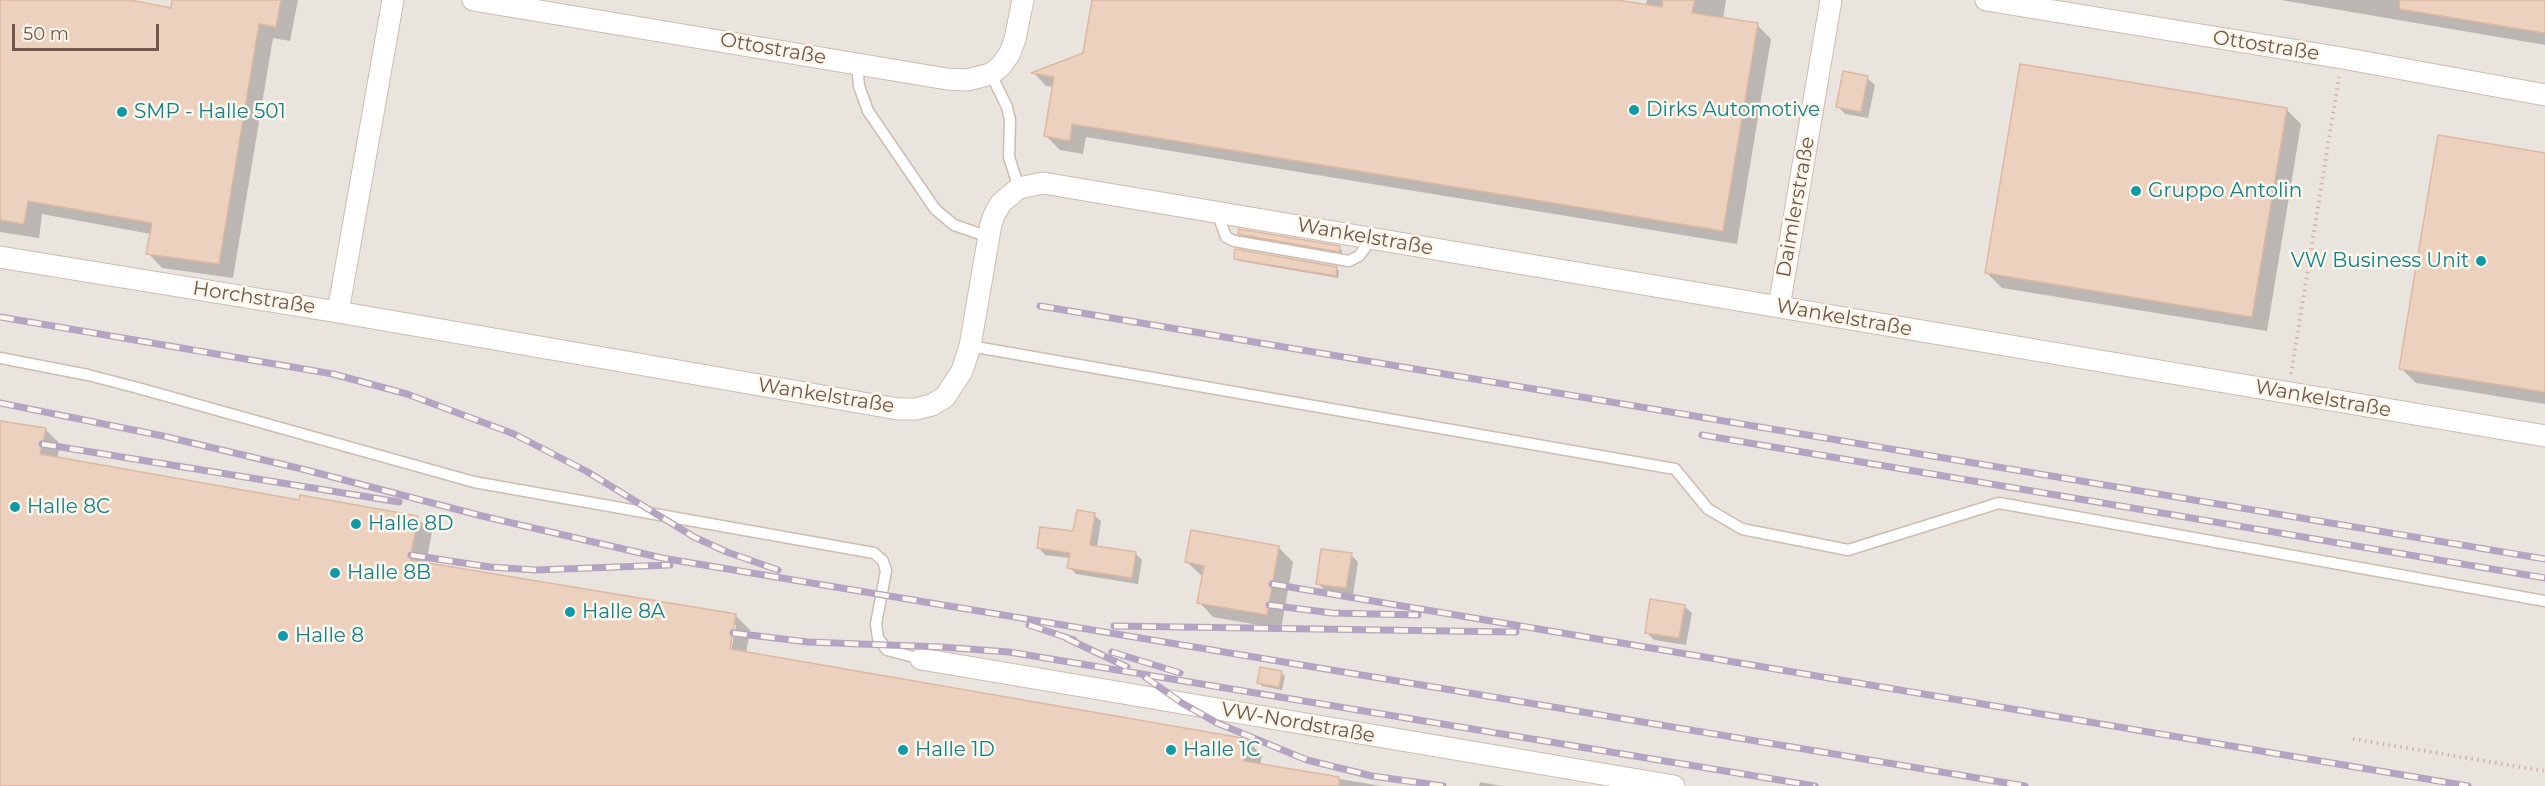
<!DOCTYPE html>
<meta charset="utf-8">
<style>
body{margin:0}
#map{position:relative;width:2545px;height:786px;overflow:hidden;background:#faf2e5;font-family:Montserrat,sans-serif}
canvas{display:block}
.scale{position:absolute;left:12px;top:24px;width:147px;height:27px;box-sizing:border-box;border:3px solid #70594c;border-top:0;padding-left:8px;font-size:18px;line-height:21px;white-space:nowrap;color:#70594c;-webkit-text-stroke:4px #fdf6ea;paint-order:stroke}
</style>
<div id="map">
<canvas width="2545" height="786"></canvas>
<div class="scale">50 m</div>
</div>
<script>
const context = document.querySelector('canvas').getContext('2d');
context.lineJoin = 'round';
function fill(path, color) {
  context.fillStyle = color;
  context.fill(path, 'evenodd');
}
function poly(rows) {
  const path = new Path2D();
  for (const r of rows) {
    path.moveTo(r[0], r[1]);
    for (let i = 2; i < r.length; i += 2) path.lineTo(r[i], r[i + 1]);
  }
  return path;
}
function stroke(path, color, width, dash) {
  context.strokeStyle = color;
  context.lineWidth = width;
  context.lineCap = dash ? 'butt' : 'round';
  context.setLineDash(dash || []);
  context.stroke(path);
}
function label(font, color, halo, rows, align = 'center') {
  context.font = font + ' Montserrat,sans-serif';
  context.lineWidth = 5;
  context.setLineDash([]);
  context.textBaseline = 'middle';
  context.strokeStyle = halo;
  context.fillStyle = color;
  for (const [text, x, y, turn = 0] of rows) {
    context.save();
    context.translate(x, y);
    context.rotate((+turn || 0) * Math.PI / 180);
    context.textAlign = isNaN(turn) ? turn : align;
    if (halo) context.strokeText(text, 0, 0);
    context.fillText(text, 0, 0);
    context.restore();
  }
}
fill(poly([
 [0,0,2545,0,2545,786,0,786]
]), '#eae4df');
fill(poly([
 [0,0,121,0,172,9,174,0,298,0,290,41,273,38,233,278,162,268,148,253,151,234,42,214,39,238,0,232],
 [1093,0,1609,0,1646,6,1647,0,1726,0,1723,19,1757,25,1771,39,1737,244,1086,137,1083,154,1060,150,1046,136,1054,87,1046,86,1034,73,1084,54],
 [2281,0,2545,0,2545,45],
 [1867,78,1875,85,1868,118,1845,114,1838,106],
 [2286,109,2301,124,2267,331,2002,288,1987,273],
 [2545,154,2545,404,2416,383,2401,368],
 [1240,234,1339,247,1342,251,1342,254,1243,237],
 [1235,258,1336,268,1339,271,1338,278,1239,261],
 [0,422,45,429,60,444,57,459,300,501,417,518,432,532,426,564,736,616,750,630,746,654,1247,741,1262,755,1260,766,1382,786,0,786],
 [733,625,736,625,730,657,727,657],
 [1094,515,1101,521,1097,547,1135,553,1142,560,1138,584,1076,574,1069,567,1070,558,1045,555,1039,548,1075,533],
 [1278,547,1293,562,1281,629,1213,617,1199,602,1203,577,1187,562],
 [1351,555,1358,562,1353,595,1325,590,1317,583],
 [1684,606,1692,613,1686,645,1654,640,1646,632],
 [1281,673,1285,676,1282,690,1262,686,1259,683],
 [1480,782,1502,786,1479,786]
]), '#0003');
const building = poly([
 [0,0,130,0,171,8,172,0,281,0,276,27,259,24,219,264,146,254,152,223,28,201,24,224,0,220,0,0],
 [1092,0,1617,0,1662,7,1663,0,1695,0,1692,13,1758,23,1723,231,1072,124,1070,141,1044,136,1054,77,1031,73,1083,53,1092,0],
 [2400,0,2545,0,2545,33,2399,9,2400,0],
 [2020,64,2287,108,2252,317,1985,273,2020,64],
 [1843,71,1868,76,1861,112,1836,107,1843,71],
 [2438,135,2545,153,2545,392,2399,369,2438,135],
 [1239,229,1340,246,1339,252,1238,234,1239,229],
 [1235,249,1337,267,1336,276,1234,259,1235,249],
 [0,421,46,428,40,454,299,500,300,495,418,516,410,560,736,614,730,649,1248,739,1244,761,1339,777,1339,786,0,786,0,421],
 [1077,510,1095,513,1090,545,1136,552,1132,578,1067,568,1070,553,1037,548,1040,527,1073,531,1077,510],
 [1191,530,1279,546,1267,615,1197,603,1204,566,1185,562,1191,530],
 [1321,549,1352,553,1346,588,1316,584,1321,549],
 [1650,599,1685,605,1679,638,1645,633,1650,599],
 [1260,667,1282,671,1279,687,1257,683,1260,667]
]);
fill(building, '#edd1bf');
stroke(building, '#deb8a1', 1.5);
const lane = poly([
 [857,63,859,86,868,111,935,209,954,225,989,237],
 [991,74,1007,107,1010,120,1009,157,1019,188],
 [1217,212,1226,237,1234,241,1349,261,1359,256,1372,238],
 [970,346,1675,469,1708,509,1742,529,1848,550,1999,503,2545,601],
 [0,358,88,375,138,388,474,482,874,553,883,561,886,571,876,624,878,638,887,650,921,659]
]);
const street = poly([
 [473,0,947,79,967,80,991,74,1001,66,1010,53,1015,39,1023,0],
 [1986,0,2342,58,2545,95],
 [0,257,338,312,393,0],
 [1779,307,1831,0],
 [338,312,898,409,916,409,932,405,945,397,962,371,970,346,991,224,995,213,1001,203,1019,188,1043,183,2545,436],
 [921,659,1674,786]
]);
stroke(lane, '#cdbcaf', 13);
stroke(street, '#cdbcaf', 23);
stroke(poly([
 [2291,374,2339,77],
 [2353,739,2545,771]
]), '#d2b4a2', 4, [1.5, 4.5]);
stroke(lane, '#fff', 10);
stroke(street, '#fff', 21);
const rail = poly([
 [1040,306,2545,559],
 [0,317,333,374,407,394,514,434,586,471,694,537,727,552,778,570],
 [0,403,163,436,306,470,482,516,662,558,2025,786],
 [1702,435,2545,578],
 [42,444,399,502],
 [411,555,490,567,536,570,670,565],
 [1272,584,2468,786],
 [1269,605,1332,613,1418,615],
 [1029,625,1074,640],
 [1114,626,1516,632],
 [733,633,808,642,941,647,1009,652,1815,786],
 [1066,638,1127,667],
 [1112,652,1180,673],
 [1145,677,1182,703,1217,723,1307,760,1372,776,1443,786]
]);
stroke(rail, '#b4a4c2', 7);
stroke(rail, '#fdf6ea', 4.5, [14]);
for (const [x, y, r, color] of [
 [1634,110,6,"#0f9aa8"],
 [122,112,6,"#0f9aa8"],
 [2136,191,6,"#0f9aa8"],
 [2481,261,6,"#0f9aa8"],
 [15,507,6,"#0f9aa8"],
 [356,524,6,"#0f9aa8"],
 [335,573,6,"#0f9aa8"],
 [570,612,6,"#0f9aa8"],
 [283,636,6,"#0f9aa8"],
 [903,750,6,"#0f9aa8"],
 [1171,750,6,"#0f9aa8"]
]) {
  const dot = new Path2D();
  dot.arc(x, y, r, 0, 2 * Math.PI);
  context.fillStyle = color;
  context.fill(dot);
  stroke(dot, '#fdf6ea', 2);
}
label('20px', '#70594c', '#fdf6ea', [
 ["Ottostraße",2266,46,9],
 ["Ottostraße",773,49,10],
 ["Daimlerstraße",1796,207,-80],
 ["Wankelstraße",1365,237,10],
 ["Horchstraße",254,298,9],
 ["Wankelstraße",1844,318,10],
 ["Wankelstraße",826,396,9],
 ["Wankelstraße",2323,399,10],
 ["VW-Nordstraße",1298,723,10]
]);
label('20px', '#0d838f', '#fdf6ea', [
 ["Dirks Automotive",1646,110],
 ["SMP - Halle 501",134,112],
 ["Gruppo Antolin",2148,191],
 ["VW Business Unit",2469,261,"right"],
 ["Halle 8C",27,507],
 ["Halle 8D",368,524],
 ["Halle 8B",347,573],
 ["Halle 8A",582,612],
 ["Halle 8",295,636],
 ["Halle 1D",915,750],
 ["Halle 1C",1183,750]
], 'left');
</script>
